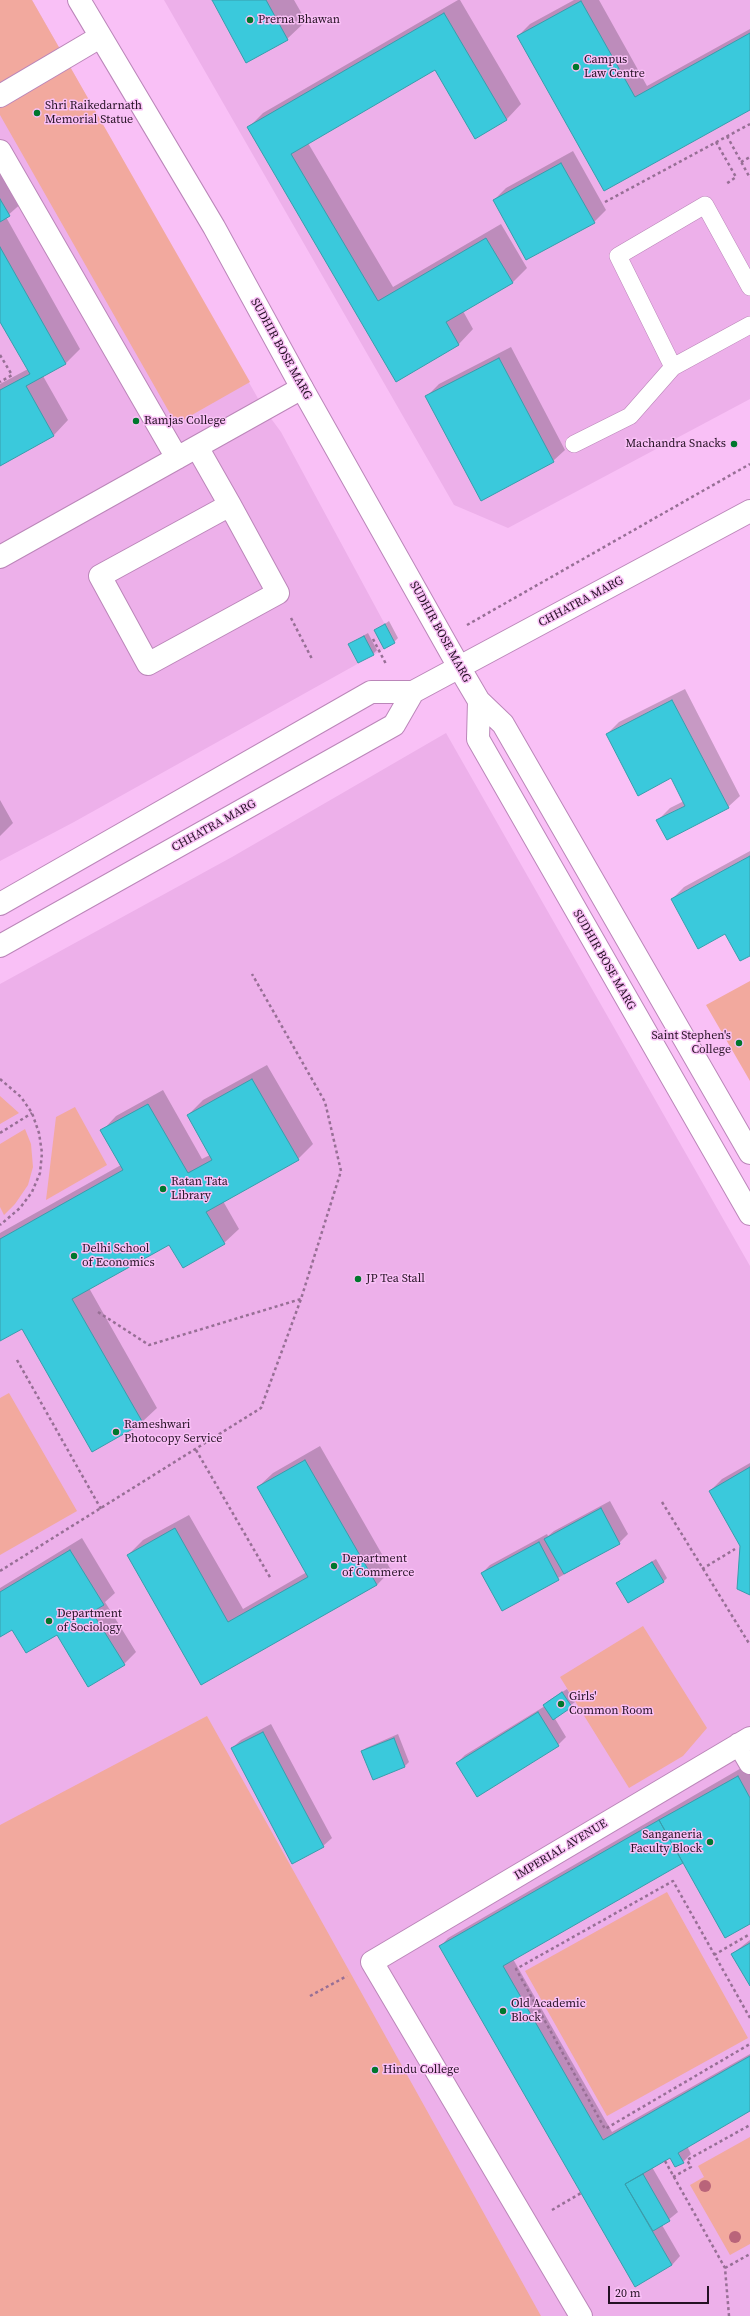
<!DOCTYPE html>
<style>
body{margin:0}
#map{position:relative;width:750px;height:2316px;overflow:hidden;background:#f9c0f6;font-family:"Source Serif 4",serif}
canvas{display:block}
.scale{position:absolute;left:608px;top:2286px;width:101px;height:18px;box-sizing:border-box;border:2px solid #251124;border-top:0;padding-left:5px;font-size:12px;line-height:14px;white-space:nowrap;color:#251124;-webkit-text-stroke:3px #f9c0f6;paint-order:stroke}
</style>
<div id="map">
<canvas width="750" height="2316"></canvas>
<div class="scale">20 m</div>
</div>
<script>
const context = document.querySelector('canvas').getContext('2d');
context.lineJoin = 'round';
function fill(path, color) {
  context.fillStyle = color;
  context.fill(path, 'evenodd');
}
function poly(rows) {
  const path = new Path2D();
  for (const r of rows) {
    path.moveTo(r[0], r[1]);
    for (let i = 2; i < r.length; i += 2) path.lineTo(r[i], r[i + 1]);
  }
  return path;
}
function stroke(path, color, width, dash) {
  context.strokeStyle = color;
  context.lineWidth = width;
  context.lineCap = dash ? 'butt' : 'round';
  context.setLineDash(dash || []);
  context.stroke(path);
}
function label(font, color, halo, rows, align = 'center') {
  context.font = font + ' "Source Serif 4",serif';
  context.lineWidth = 3;
  context.setLineDash([]);
  context.textBaseline = 'middle';
  context.strokeStyle = halo;
  context.fillStyle = color;
  for (const [text, x, y, turn = 0] of rows) {
    context.save();
    context.translate(x, y);
    context.rotate((+turn || 0) * Math.PI / 180);
    context.textAlign = isNaN(turn) ? turn : align;
    if (halo) context.strokeText(text, 0, 0);
    context.fillText(text, 0, 0);
    context.restore();
  }
}
fill(poly([
 [0,0,32,0,264,409,281,432,395,643,74,822,0,861],
 [164,0,750,0,750,399,508,528,454,505],
 [446,733,750,1266,750,2316,0,2316,0,984,232,857]
]), '#edb0ea');
fill(poly([
 [0,0,32,0,250,382,176,424,0,115],
 [750,981,750,1081,706,1005],
 [0,1096,19,1113,0,1124],
 [75,1107,107,1165,46,1200,56,1117],
 [25,1129,31,1144,33,1167,28,1185,15,1204,4,1215,0,1207,0,1144],
 [9,1393,77,1511,0,1555,0,1398],
 [643,1626,707,1728,683,1756,629,1788,560,1677],
 [207,1716,351,1974,541,2316,0,2316,0,1825],
 [667,1892,748,2038,607,2116,525,1971],
 [750,2137,750,2244,730,2255,690,2185,704,2177,698,2166]
]), '#f2a99e');
fill(poly([
 [213,0,294,0,306,21,287,39],
 [458,0,460,0,521,104,507,119,475,137,435,69,308,143,393,287,501,224,527,268,512,283,463,311,473,329,459,344,397,380,248,128,263,113],
 [574,0,599,0,647,86,750,29,750,108,605,189,518,36,530,24],
 [573,151,606,210,594,222,494,200,506,188],
 [0,158,24,201,6,217,80,349,66,363,43,376,68,420,54,435,0,465,0,384,28,369,0,320],
 [511,347,565,450,553,461,427,396,439,384],
 [389,621,398,638,394,642,375,631],
 [368,633,377,650,373,654,349,644],
 [685,689,740,796,728,807,658,820,670,808,684,801,671,777,607,734,619,722],
 [0,800,13,823,0,836],
 [750,851,750,955,725,932,672,899,684,887],
 [267,1065,313,1144,298,1159,223,1201,239,1229,224,1243,170,1243,89,1288,157,1408,142,1422,22,1327,0,1340,0,1233,121,1165,102,1131,116,1116,163,1090,202,1159,210,1155,188,1115,203,1100],
 [320,1446,391,1570,377,1585,201,1684,128,1555,143,1540,189,1515,243,1609,307,1572,258,1487,273,1473],
 [750,1463,750,1594,741,1546,710,1491,722,1479],
 [610,1501,628,1534,619,1543,502,1610,482,1573,490,1565,547,1534,548,1536,554,1531],
 [82,1538,115,1593,105,1602,136,1652,124,1664,57,1634,12,1628,0,1636,0,1588],
 [656,1559,667,1578,663,1582,617,1583],
 [567,1689,575,1702,554,1717,566,1737,558,1745,457,1763,465,1755,545,1706,548,1701],
 [271,1724,332,1838,323,1846,232,1748,241,1740],
 [398,1734,409,1762,405,1766,374,1779,362,1752,366,1748],
 [750,1763,750,1923,683,1862,513,1959,612,2132,750,2054,750,2110,687,2146,691,2154,683,2162,670,2157,652,2167,678,2212,662,2225,680,2256,672,2265,440,1947,448,1938],
 [750,1940,750,1984,732,1954]
]), '#0003');
const building = poly([
 [212,0,266,0,288,40,246,63,212,0],
 [581,1,635,97,750,33,750,110,604,191,517,36,581,1],
 [444,13,507,120,475,139,435,70,291,154,378,301,486,238,513,283,446,322,459,345,396,382,247,127,444,13],
 [561,163,595,223,526,260,493,200,561,163],
 [0,199,10,216,0,222,0,199],
 [0,247,66,364,26,386,54,436,0,466,0,390,30,374,0,322,0,247],
 [499,358,554,462,481,501,425,396,499,358],
 [385,624,395,643,384,649,374,630,385,624],
 [364,636,374,655,358,663,348,644,364,636],
 [672,700,729,808,667,840,656,820,685,806,671,778,638,796,606,734,672,700],
 [750,856,750,956,740,961,725,934,698,949,671,899,750,856],
 [252,1079,299,1160,206,1212,225,1244,183,1268,169,1245,72,1299,143,1423,92,1452,22,1329,0,1341,0,1239,123,1170,100,1130,148,1104,188,1173,212,1160,187,1115,252,1079],
 [305,1460,377,1585,201,1685,127,1555,175,1528,228,1622,308,1577,257,1487,305,1460],
 [750,1467,750,1595,737,1589,740,1546,709,1491,750,1467],
 [601,1508,620,1544,564,1574,544,1539,601,1508],
 [539,1542,559,1580,502,1611,481,1573,539,1542],
 [70,1550,104,1605,92,1612,125,1665,88,1687,57,1635,26,1653,12,1630,0,1637,0,1592,70,1550],
 [652,1562,664,1582,628,1603,616,1583,652,1562],
 [562,1692,572,1707,553,1720,543,1705,562,1692],
 [538,1712,559,1746,477,1797,456,1763,538,1712],
 [263,1732,324,1847,292,1864,231,1748,263,1732],
 [394,1738,405,1767,373,1780,361,1751,394,1738],
 [738,1776,750,1798,750,1924,725,1938,659,1820,738,1776],
 [659,1820,683,1863,503,1966,603,2140,750,2056,750,2111,678,2153,684,2163,675,2167,670,2158,625,2184,672,2265,635,2287,439,1946,659,1820],
 [750,1943,750,1986,731,1954,750,1943],
 [643,2174,670,2221,653,2231,625,2184,643,2174]
]);
fill(building, '#3ac9dc');
stroke(building, '#389eac', 1);
const service = poly([
 [673,367,618,256,705,205,750,287],
 [574,444,630,416,673,367,750,325]
]);
const minor = poly([
 [0,96,100,37],
 [0,151,177,458],
 [197,447,230,505,278,593,148,664,100,576,230,505],
 [0,557,302,388],
 [739,1744,750,1763],
 [581,2316,372,1962,750,1738]
]);
const tertiary = poly([
 [79,0,214,227,302,388,459,667,479,701,503,724,750,1153],
 [479,701,478,739,750,1214],
 [0,904,371,692,413,692,750,511],
 [0,946,394,725,413,692]
]);
stroke(service, '#bb86b9', 18);
stroke(minor, '#bb86b9', 24);
stroke(tertiary, '#bb86b9', 24);
stroke(poly([
 [727,136,750,178],
 [716,142,736,177,726,184],
 [741,162,750,157],
 [605,202,750,124],
 [0,355,12,375,0,382],
 [291,618,312,659],
 [467,625,750,464],
 [373,639,386,664],
 [0,1079,21,1097,32,1113,39,1133,42,1153,40,1173,32,1192,20,1208,0,1225],
 [0,1133,32,1113],
 [98,1312,149,1345,301,1299],
 [17,1360,101,1509],
 [196,1450,271,1579],
 [662,1502,750,1645],
 [702,1569,735,1549],
 [0,1571,261,1408,301,1299,341,1171,325,1102,252,974],
 [714,1955,750,1934],
 [310,1996,347,1976],
 [750,2018,673,1881,516,1969,605,2129,750,2044],
 [665,2161,725,2268,729,2316],
 [673,2177,691,2167,687,2160,750,2125],
 [552,2210,581,2193],
 [725,2268,750,2254]
]), '#976f95', 2.5, [3, 3]);
stroke(service, '#fff', 17);
stroke(minor, '#fff', 22);
stroke(tertiary, '#fff', 22);
context.fillStyle = '#b9647a';
for (const [x, y] of [
 [705,2186],
 [735,2237]
]) {
  context.beginPath();
  context.arc(x, y, 6, 0, 2 * Math.PI);
  context.fill();
}
for (const [x, y, r, color] of [
 [250,20,4,"#00772d"],
 [576,67,4,"#00772d"],
 [37,113,4,"#00772d"],
 [136,421,4,"#00772d"],
 [734,444,4,"#00772d"],
 [739,1043,4,"#00772d"],
 [163,1189,4,"#00772d"],
 [74,1256,4,"#00772d"],
 [358,1279,4,"#00772d"],
 [116,1432,4,"#00772d"],
 [334,1566,4,"#00772d"],
 [49,1621,4,"#00772d"],
 [561,1704,4,"#00772d"],
 [710,1842,4,"#00772d"],
 [503,2011,4,"#00772d"],
 [375,2070,4,"#00772d"]
]) {
  const dot = new Path2D();
  dot.arc(x, y, r, 0, 2 * Math.PI);
  context.fillStyle = color;
  context.fill(dot);
  stroke(dot, '#f9c0f6', 1.5);
}
label('12px', '#251124', '#f9c0f6', [
 ["Prerna Bhawan",258,20],
 ["Campus",584,60],
 ["Law Centre",584,74],
 ["Shri Raikedarnath",45,106],
 ["Memorial Statue",45,120],
 ["Ramjas College",144,421],
 ["Machandra Snacks",726,444,"right"],
 ["Saint Stephen's",731,1036,"right"],
 ["College",731,1050,"right"],
 ["Ratan Tata",171,1182],
 ["Library",171,1196],
 ["Delhi School",82,1249],
 ["of Economics",82,1263],
 ["JP Tea Stall",366,1279],
 ["Rameshwari",124,1425],
 ["Photocopy Service",124,1439],
 ["Department",342,1559],
 ["of Commerce",342,1573],
 ["Department",57,1614],
 ["of Sociology",57,1628],
 ["Girls'",569,1697],
 ["Common Room",569,1711],
 ["Sanganeria",702,1835,"right"],
 ["Faculty Block",702,1849,"right"],
 ["Old Academic",511,2004],
 ["Block",511,2018],
 ["Hindu College",383,2070]
], 'left');
label('12px', '#251124', '#f9c0f6', [
 ["SUDHIR BOSE MARG",281,349,61],
 ["CHHATRA MARG",581,602,-28],
 ["SUDHIR BOSE MARG",440,632,61],
 ["CHHATRA MARG",214,826,-29],
 ["SUDHIR BOSE MARG",604,960,60],
 ["IMPERIAL AVENUE",561,1850,-31]
]);
</script>
